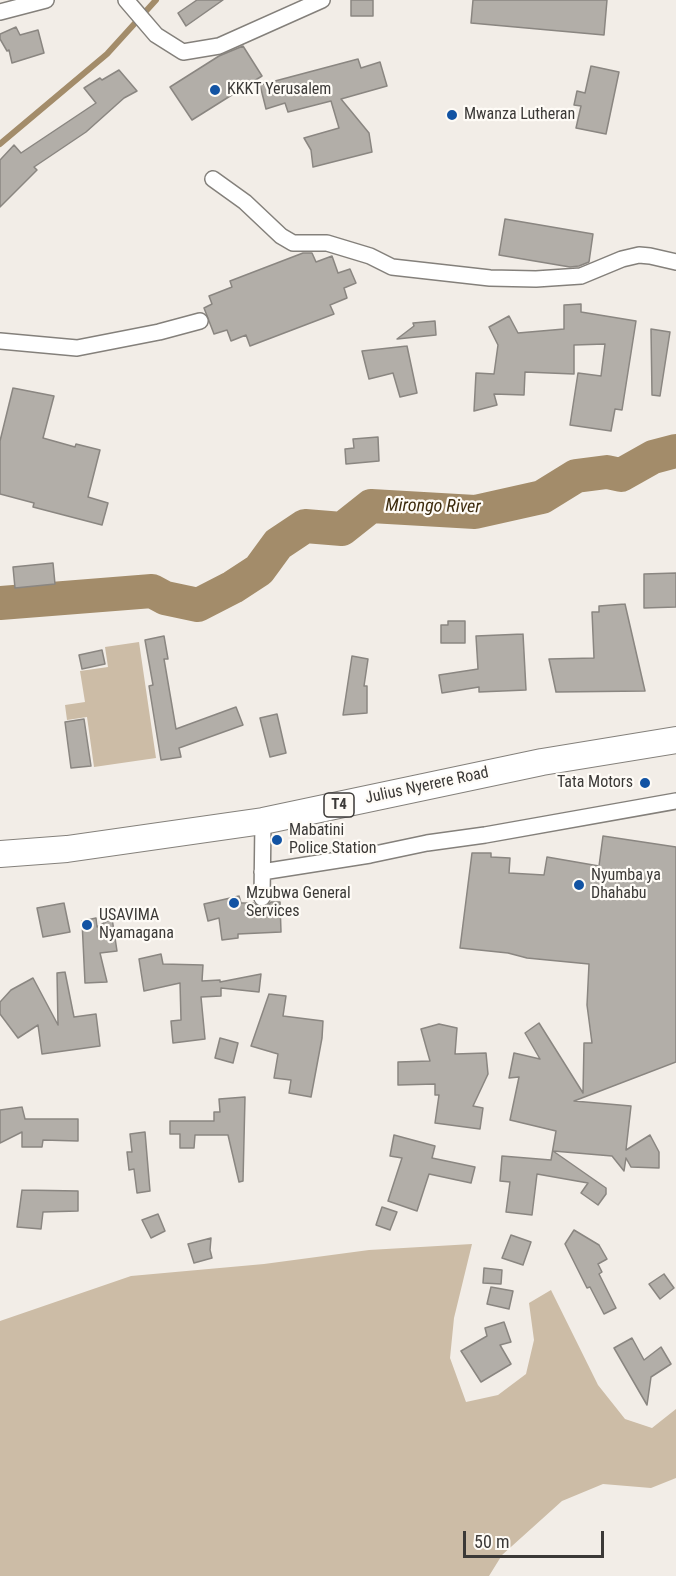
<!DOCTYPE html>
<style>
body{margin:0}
#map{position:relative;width:676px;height:1576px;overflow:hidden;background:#f2ede7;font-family:"Roboto Condensed",sans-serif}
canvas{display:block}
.scale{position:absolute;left:463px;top:1531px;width:141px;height:27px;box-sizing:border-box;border:3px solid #3b3937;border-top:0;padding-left:8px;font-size:18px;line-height:21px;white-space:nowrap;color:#3b3937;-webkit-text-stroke:4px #fefbf6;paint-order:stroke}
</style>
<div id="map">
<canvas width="676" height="1576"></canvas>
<div class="scale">50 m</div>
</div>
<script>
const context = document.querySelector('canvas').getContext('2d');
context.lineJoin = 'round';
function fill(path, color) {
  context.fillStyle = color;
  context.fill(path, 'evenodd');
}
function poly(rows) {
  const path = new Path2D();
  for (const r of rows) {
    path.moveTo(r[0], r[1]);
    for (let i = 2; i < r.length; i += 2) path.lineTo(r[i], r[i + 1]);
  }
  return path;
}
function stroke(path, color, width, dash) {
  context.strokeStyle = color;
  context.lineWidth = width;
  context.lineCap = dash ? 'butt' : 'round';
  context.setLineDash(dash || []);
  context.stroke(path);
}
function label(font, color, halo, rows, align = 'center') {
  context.font = font + ' "Roboto Condensed",sans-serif';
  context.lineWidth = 4.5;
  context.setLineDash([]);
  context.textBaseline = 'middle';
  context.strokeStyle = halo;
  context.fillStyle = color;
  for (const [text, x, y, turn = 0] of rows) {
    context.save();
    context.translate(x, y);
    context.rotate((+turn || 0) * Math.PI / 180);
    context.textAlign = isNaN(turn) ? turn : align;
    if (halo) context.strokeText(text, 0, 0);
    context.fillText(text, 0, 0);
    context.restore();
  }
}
fill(poly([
 [139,642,156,758,94,767,87,717,67,720,65,705,85,702,80,671,108,667,105,647],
 [472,1244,454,1318,450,1358,466,1402,498,1395,526,1374,534,1340,529,1303,551,1290,598,1385,625,1419,652,1428,676,1409,676,1478,651,1488,603,1484,562,1501,502,1555,489,1576,0,1576,0,1321,131,1276,264,1264,369,1250]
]), '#ccbca6');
stroke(poly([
 [0,144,107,54,156,0]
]), '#a38c6a', 6);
stroke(poly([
 [0,603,152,591,165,598,198,605,233,587,259,570,278,544,305,526,342,529,371,506,475,512,542,497,576,476,607,472,621,475,653,457,676,451]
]), '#a38c6a', 34);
const building = poly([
 [197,0,223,0,186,26,178,13,197,0],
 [351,0,373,0,373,16,351,16,351,0],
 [473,0,607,0,604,35,471,23,473,0],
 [16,27,20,35,38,30,44,53,12,63,9,50,7,51,0,39,0,34,16,27],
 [243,46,262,76,192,120,170,87,219,56,243,46],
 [358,59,361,68,380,62,387,86,341,99,369,133,372,152,313,167,311,150,304,138,339,128,331,101,288,112,285,103,266,109,260,85,358,59],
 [591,66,619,72,606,134,576,128,581,106,574,105,577,91,585,93,591,66],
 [119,70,137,91,124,98,86,132,34,167,37,170,0,207,0,160,14,145,21,153,96,103,84,88,100,78,102,80,119,70],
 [505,219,593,234,589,262,579,266,570,267,499,255,505,219],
 [303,253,312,253,316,262,332,256,338,273,350,269,356,283,344,288,347,298,330,305,334,314,250,346,246,335,231,341,227,330,214,334,204,308,212,304,209,296,232,287,230,281,303,253],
 [581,304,581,312,636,321,622,410,615,409,611,431,570,425,578,373,601,376,605,344,574,345,574,374,525,372,524,395,494,394,497,405,474,411,476,373,494,374,498,345,489,327,509,316,518,333,564,329,564,305,581,304],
 [435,321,436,335,397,339,414,326,413,323,435,321],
 [651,329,670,332,660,396,652,395,651,329],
 [407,346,417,393,400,397,393,373,369,379,362,351,407,346],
 [13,388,54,396,43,438,75,447,76,444,100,450,88,497,108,503,102,525,33,507,34,503,0,494,0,441,13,388],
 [378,437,379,461,346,464,345,449,354,448,353,439,378,437],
 [53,563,55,584,15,588,13,567,53,563],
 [676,573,676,607,644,608,644,574,676,573],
 [625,604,645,691,556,692,549,659,594,658,592,612,599,612,599,606,625,604],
 [448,621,465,621,465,643,441,643,441,625,448,625,448,621],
 [523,634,526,690,479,692,479,687,442,693,439,675,478,669,476,636,523,634],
 [164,636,168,659,164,659,176,729,236,707,243,725,179,748,181,757,161,760,149,686,153,685,145,640,164,636],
 [102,650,105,664,82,669,79,655,102,650],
 [352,656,368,659,364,686,367,686,367,713,343,715,352,656],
 [277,714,286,753,270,757,260,718,277,714],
 [84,719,91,766,71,768,65,722,84,719],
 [603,836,676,847,676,1062,574,1101,631,1106,626,1150,650,1135,659,1152,659,1168,631,1167,626,1158,624,1171,612,1156,553,1151,606,1188,606,1194,598,1205,581,1193,588,1183,537,1174,532,1215,506,1212,510,1182,500,1181,502,1156,551,1160,556,1131,510,1120,519,1077,509,1078,514,1053,540,1059,525,1033,539,1023,583,1093,584,1043,592,1043,587,1005,589,964,527,958,508,953,460,948,472,853,491,853,491,857,510,858,509,873,544,875,547,857,599,866,603,836],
 [239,896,241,903,253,903,261,908,267,906,271,902,280,902,281,932,238,934,238,938,222,940,219,918,208,921,204,904,239,896],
 [64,903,70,932,43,937,37,908,64,903],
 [96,918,97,927,112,918,117,951,100,953,107,982,85,983,82,921,96,918],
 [161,954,163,964,203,965,202,981,220,980,220,982,261,974,259,992,221,988,221,996,201,997,205,1039,173,1043,171,1021,181,1020,180,983,144,991,139,959,161,954],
 [65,972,74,1017,96,1014,100,1046,42,1054,38,1025,18,1038,0,1014,0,1002,11,990,33,978,58,1025,57,973,65,972],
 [269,994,286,996,283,1016,323,1021,322,1038,311,1097,289,1093,291,1080,274,1078,278,1054,251,1046,269,994],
 [439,1024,457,1028,455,1054,486,1053,488,1074,473,1106,483,1108,480,1129,435,1123,439,1095,435,1095,435,1084,398,1085,398,1062,430,1061,421,1029,439,1024],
 [220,1038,238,1043,233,1063,215,1058,220,1038],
 [245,1097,243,1181,239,1182,228,1135,195,1135,194,1148,180,1148,180,1134,170,1134,170,1121,214,1121,214,1112,220,1112,219,1099,245,1097],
 [22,1107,25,1119,78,1119,78,1141,43,1140,42,1147,22,1147,22,1132,0,1143,0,1110,22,1107],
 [145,1132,150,1191,137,1193,134,1169,129,1170,127,1152,132,1152,130,1134,145,1132],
 [394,1135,435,1146,432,1158,475,1167,471,1183,429,1174,417,1211,388,1201,402,1158,390,1156,394,1135],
 [22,1190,78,1191,78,1211,43,1212,41,1229,17,1227,22,1190],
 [382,1207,397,1212,390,1230,376,1225,382,1207],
 [158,1214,165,1231,151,1238,142,1220,158,1214],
 [574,1230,599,1245,607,1259,598,1264,602,1272,599,1274,616,1308,604,1314,590,1287,587,1288,565,1244,574,1230],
 [511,1235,531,1242,523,1265,502,1258,511,1235],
 [211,1238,210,1250,212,1258,194,1263,188,1244,211,1238],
 [484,1268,502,1270,501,1284,483,1283,484,1268],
 [664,1274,674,1288,660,1299,649,1284,664,1274],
 [491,1287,513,1291,509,1309,487,1304,491,1287],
 [504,1322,511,1342,500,1345,511,1364,481,1382,461,1351,487,1336,485,1328,504,1322],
 [632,1338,644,1360,661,1347,671,1364,651,1377,647,1405,614,1348,632,1338]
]);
fill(building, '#b2aea8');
stroke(building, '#8a8681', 1.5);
const minor = poly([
 [126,0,156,35,183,52,219,46,322,0],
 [0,12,46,0],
 [213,179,245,202,281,236,293,243,327,243,370,256,392,267,490,278,536,279,581,276,622,259,639,255,650,256,676,262],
 [0,341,77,348,159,332,200,321],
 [262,872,370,855,427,843,485,835,676,801],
 [262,898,263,821]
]);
const trunk = poly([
 [0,854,67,849,263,821,542,762,676,740]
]);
stroke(minor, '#84807b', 18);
stroke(trunk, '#84807b', 28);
stroke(minor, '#fff', 15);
stroke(trunk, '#fff', 26);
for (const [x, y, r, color] of [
 [215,90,6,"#1253a3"],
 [452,115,6,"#1253a3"],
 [645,783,6,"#1253a3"],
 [277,840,6,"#1253a3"],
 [579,885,6,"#1253a3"],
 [234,903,6,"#1253a3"],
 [87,925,6,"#1253a3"]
]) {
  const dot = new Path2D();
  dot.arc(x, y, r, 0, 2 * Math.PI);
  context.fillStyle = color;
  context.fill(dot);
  stroke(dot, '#fefbf6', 2);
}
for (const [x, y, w] of [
 [339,805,30]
]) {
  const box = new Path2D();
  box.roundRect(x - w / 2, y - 12, w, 24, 4.5);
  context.fillStyle = '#fefbf6';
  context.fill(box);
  stroke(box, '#3b3937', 1.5);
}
label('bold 15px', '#3b3937', null, [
 ["T4",339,805]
]);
label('16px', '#3b3937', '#fefbf6', [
 ["KKKT Yerusalem",227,90],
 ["Mwanza Lutheran",464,115],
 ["Tata Motors",633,783,"right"],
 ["Mabatini",289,831],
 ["Police Station",289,849],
 ["Nyumba ya",591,876],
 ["Dhahabu",591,894],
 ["Mzubwa General",246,894],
 ["Services",246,912],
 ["USAVIMA",99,916],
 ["Nyamagana",99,934]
], 'left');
label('16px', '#3b3937', '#fefbf6', [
 ["Julius Nyerere Road",427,786,-12]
]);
label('italic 18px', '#3e2c0f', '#fefbf6', [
 ["Mirongo River",433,507,1]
]);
</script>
